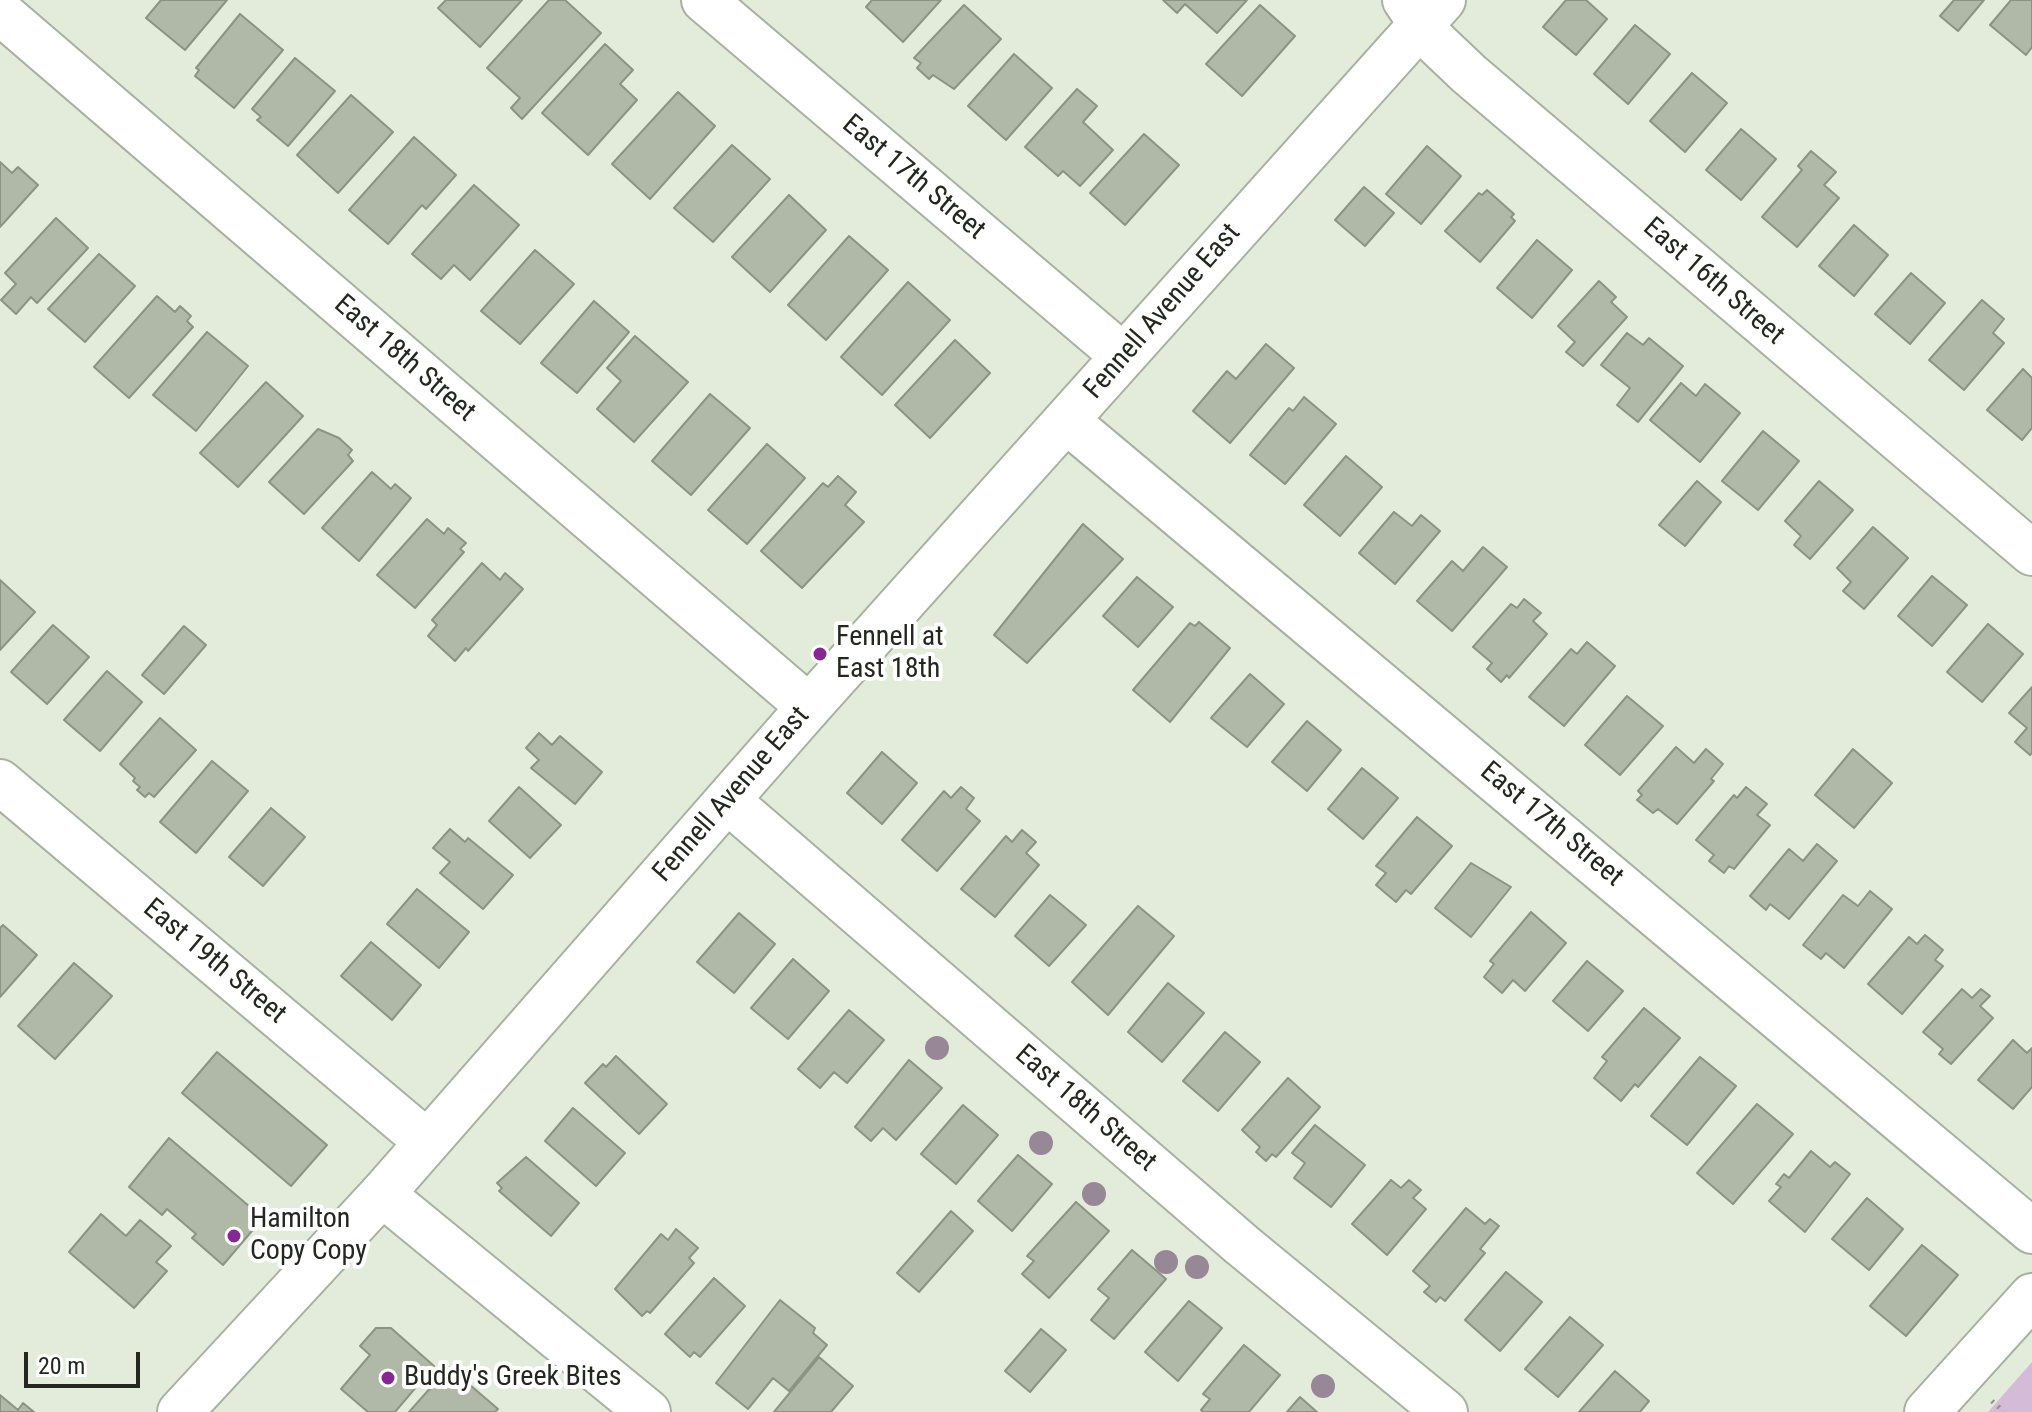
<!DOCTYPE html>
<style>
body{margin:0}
#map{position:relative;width:2032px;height:1412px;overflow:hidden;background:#e3ecda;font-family:"Roboto Condensed",sans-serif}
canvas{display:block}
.scale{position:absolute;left:24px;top:1352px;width:116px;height:36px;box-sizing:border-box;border:4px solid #242720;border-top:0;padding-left:10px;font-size:24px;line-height:28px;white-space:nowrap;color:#242720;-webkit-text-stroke:6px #fff;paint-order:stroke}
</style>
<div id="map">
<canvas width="2032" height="1412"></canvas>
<div class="scale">20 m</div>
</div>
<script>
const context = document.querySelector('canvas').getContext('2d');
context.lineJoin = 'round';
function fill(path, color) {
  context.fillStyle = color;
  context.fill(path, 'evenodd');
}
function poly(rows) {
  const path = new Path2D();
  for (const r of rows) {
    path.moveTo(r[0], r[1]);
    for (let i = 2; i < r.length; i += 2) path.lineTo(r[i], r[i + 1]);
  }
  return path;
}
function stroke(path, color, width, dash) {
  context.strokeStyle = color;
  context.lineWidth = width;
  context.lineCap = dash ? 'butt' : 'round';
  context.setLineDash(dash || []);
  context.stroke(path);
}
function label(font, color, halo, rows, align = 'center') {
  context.font = font + ' "Roboto Condensed",sans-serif';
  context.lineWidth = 8;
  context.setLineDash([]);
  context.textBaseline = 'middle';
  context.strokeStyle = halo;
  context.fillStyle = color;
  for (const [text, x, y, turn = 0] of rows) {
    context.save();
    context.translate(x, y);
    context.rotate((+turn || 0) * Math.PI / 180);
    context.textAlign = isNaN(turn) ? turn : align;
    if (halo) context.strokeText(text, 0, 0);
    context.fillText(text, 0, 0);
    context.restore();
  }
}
fill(poly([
 [2032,1362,2032,1412,1988,1412]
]), '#d4bbd8');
const building = poly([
 [161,0,227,0,185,50,146,18,161,0],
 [446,0,522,0,480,47,438,8,446,0],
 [549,0,565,0,601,33,522,119,511,108,520,98,487,68,549,0],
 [872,0,941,0,903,42,866,7,872,0],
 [1163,0,1247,0,1217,33,1185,4,1177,13,1163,0],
 [1566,0,1586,0,1607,19,1576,55,1543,27,1566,0],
 [1954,0,1984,0,1958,31,1940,16,1954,0],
 [2011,0,2032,0,2032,47,2026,55,1990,25,2011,0],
 [964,5,1001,39,954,89,933,75,929,79,917,68,921,63,914,58,964,5],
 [1260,5,1295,36,1242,96,1206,64,1260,5],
 [240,14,283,50,234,108,195,76,199,70,196,68,240,14],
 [1635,25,1670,54,1628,104,1594,74,1635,25],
 [605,44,633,70,620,84,637,100,588,155,542,113,605,44],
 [1014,54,1052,88,1006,140,968,106,1014,54],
 [295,58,335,91,288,146,257,120,261,117,252,109,295,58],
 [1692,73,1727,103,1685,152,1650,121,1692,73],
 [1077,89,1097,106,1083,122,1113,150,1080,186,1063,171,1058,176,1025,147,1077,89],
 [678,92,715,126,650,199,612,164,678,92],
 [351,95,393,132,338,193,297,155,351,95],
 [1741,129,1776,159,1741,200,1706,170,1741,129],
 [1144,134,1179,165,1125,225,1090,193,1144,134],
 [414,137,456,175,426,209,422,205,388,244,349,210,414,137],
 [732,145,770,179,713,242,674,208,732,145],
 [1427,146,1461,176,1421,224,1386,194,1427,146],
 [1811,151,1836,172,1824,185,1839,198,1797,247,1762,217,1802,170,1798,166,1811,151],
 [0,162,12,173,18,167,38,185,0,227,0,162],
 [474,185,519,225,470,280,454,265,441,279,412,254,474,185],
 [1364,187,1394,213,1365,246,1335,220,1364,187],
 [1487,190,1514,214,1511,217,1515,221,1480,262,1445,231,1479,193,1482,195,1487,190],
 [789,195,826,230,770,292,732,257,789,195],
 [56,218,88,248,37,303,31,297,16,314,1,300,16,284,5,273,56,218],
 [1854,225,1888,255,1854,296,1819,266,1854,225],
 [849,236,888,270,826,340,788,305,849,236],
 [1537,240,1572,270,1532,318,1497,288,1537,240],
 [535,250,574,284,520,344,481,311,535,250],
 [99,254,135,286,85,342,48,309,99,254],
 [1911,273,1945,303,1910,344,1875,314,1911,273],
 [1599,281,1616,297,1611,302,1627,317,1583,366,1566,352,1575,342,1558,326,1599,281],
 [908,282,950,320,882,395,841,357,908,282],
 [157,296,175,312,180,306,191,316,187,321,193,327,129,398,94,367,157,296],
 [1982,300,2004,319,1993,333,2004,343,1964,390,1929,360,1982,300],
 [594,301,629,332,577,393,541,363,594,301],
 [207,332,248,366,196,431,153,395,207,332],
 [1627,333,1643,345,1649,338,1683,366,1638,422,1617,405,1630,388,1601,365,1627,333],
 [635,336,688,382,634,442,597,409,621,381,607,368,635,336],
 [955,340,990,373,930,438,895,405,955,340],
 [1266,344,1294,368,1230,443,1193,411,1227,371,1236,379,1266,344],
 [2023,369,2032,378,2032,428,2022,440,1987,410,2023,369],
 [266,382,303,416,238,487,200,453,266,382],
 [1681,383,1696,396,1705,384,1740,413,1700,462,1650,420,1681,383],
 [710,394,750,428,691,495,652,461,710,394],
 [1304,397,1336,424,1285,484,1250,455,1289,408,1293,411,1304,397],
 [318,429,339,438,352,450,348,455,353,461,304,514,269,482,318,429],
 [1763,431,1799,461,1758,510,1722,481,1763,431],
 [767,444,805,478,747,544,708,510,767,444],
 [1346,456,1382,487,1340,536,1304,505,1346,456],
 [372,472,391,489,395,484,411,498,359,561,322,528,372,472],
 [838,476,856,492,845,505,864,522,802,588,761,551,823,483,828,487,838,476],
 [1697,481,1721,502,1685,546,1659,525,1697,481],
 [1819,481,1853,510,1810,559,1794,545,1801,536,1785,521,1819,481],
 [1394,512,1412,526,1421,515,1440,531,1395,584,1359,553,1394,512],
 [427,519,444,534,448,528,466,543,460,549,464,552,415,608,377,575,427,519],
 [1083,524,1123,559,1027,663,994,635,1083,524],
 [1873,527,1908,558,1864,609,1843,591,1851,582,1837,568,1873,527],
 [1483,547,1507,567,1452,631,1417,601,1452,561,1463,571,1483,547],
 [482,563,500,580,505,573,523,589,468,651,466,648,455,661,428,636,437,625,432,620,482,563],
 [1932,576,1967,605,1932,646,1898,616,1932,576],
 [1137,577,1173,607,1138,647,1103,616,1137,577],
 [0,580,35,612,0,650,0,580],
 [1524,599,1541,613,1533,621,1547,634,1509,678,1507,675,1501,682,1487,669,1492,663,1473,647,1511,604,1517,608,1524,599],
 [1199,622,1230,648,1170,722,1133,690,1190,623,1195,626,1199,622],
 [1988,624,2023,654,1982,702,1947,672,1988,624],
 [53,625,89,657,47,704,11,672,53,625],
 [184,626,206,645,164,694,142,675,184,626],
 [1587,642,1615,666,1564,726,1529,697,1571,649,1577,654,1587,642],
 [107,671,142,702,100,751,64,720,107,671],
 [1250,674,1284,704,1247,747,1211,718,1250,674],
 [2032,687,2032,753,2030,755,2015,742,2027,728,2009,713,2032,687],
 [1627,696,1663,726,1620,775,1585,745,1627,696],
 [160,718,196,750,154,797,149,793,145,797,137,790,140,787,133,781,135,778,120,764,160,718],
 [1307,721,1341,750,1307,791,1272,762,1307,721],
 [539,733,552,745,560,736,602,772,575,804,531,768,539,760,526,748,539,733],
 [1676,747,1694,763,1706,749,1723,764,1711,779,1714,781,1677,824,1658,809,1653,813,1637,800,1642,795,1638,791,1676,747],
 [1853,749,1892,783,1854,828,1815,795,1853,749],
 [882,752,917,783,882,824,847,793,882,752],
 [212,761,248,791,196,853,160,822,212,761],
 [1362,768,1398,798,1363,839,1328,809,1362,768],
 [519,787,561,825,530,858,489,821,519,787],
 [961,787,974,798,966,809,980,821,937,871,902,840,944,791,951,798,961,787],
 [1746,787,1767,804,1757,815,1770,825,1734,869,1729,866,1724,873,1709,861,1714,855,1696,840,1734,795,1737,798,1746,787],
 [271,808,305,837,263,886,229,857,271,808],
 [1417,817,1452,846,1411,894,1406,890,1396,902,1376,885,1386,873,1376,866,1417,817],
 [450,829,465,842,468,838,513,875,483,909,440,873,450,862,433,848,450,829],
 [1022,830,1036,842,1026,853,1039,865,995,917,961,889,1006,836,1012,842,1022,830],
 [1817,844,1837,861,1789,919,1770,904,1766,910,1750,896,1789,849,1803,861,1817,844],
 [1471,863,1511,887,1471,937,1435,908,1471,863],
 [417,889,469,932,439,968,387,924,417,889],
 [1870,891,1892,909,1844,968,1826,953,1821,959,1803,945,1843,895,1858,906,1870,891],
 [1050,895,1086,925,1049,966,1015,936,1050,895],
 [1138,906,1174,936,1108,1015,1072,982,1138,906],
 [1531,912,1566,943,1525,991,1513,980,1502,993,1484,977,1494,964,1490,961,1531,912],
 [739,913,775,944,734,993,697,962,739,913],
 [3,925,37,955,0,997,0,928,3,925],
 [1925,935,1943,950,1935,960,1943,966,1902,1014,1868,984,1909,937,1917,944,1925,935],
 [371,942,421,985,392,1020,341,976,371,942],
 [793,959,829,991,788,1039,751,1008,793,959],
 [1587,961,1623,991,1588,1031,1553,1001,1587,961],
 [74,963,112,996,55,1059,18,1026,74,963],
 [1168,983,1204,1013,1162,1062,1128,1032,1168,983],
 [1962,989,1972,998,1981,989,1990,996,1980,1006,1993,1018,1951,1064,1939,1054,1943,1049,1923,1032,1962,989],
 [1644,1008,1680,1038,1638,1087,1635,1084,1621,1101,1594,1078,1607,1061,1602,1057,1644,1008],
 [849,1010,884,1040,847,1083,834,1072,820,1088,798,1069,849,1010],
 [1225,1032,1260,1062,1218,1111,1183,1081,1225,1032],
 [2013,1040,2027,1053,2032,1048,2032,1087,2013,1109,1978,1080,2013,1040],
 [217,1052,327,1145,291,1186,182,1093,217,1052],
 [616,1056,667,1104,639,1134,585,1083,603,1064,606,1067,616,1056],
 [1700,1057,1736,1086,1687,1145,1651,1116,1700,1057],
 [909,1060,942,1088,896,1140,883,1128,871,1141,855,1127,909,1060],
 [1288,1078,1320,1107,1276,1157,1272,1154,1266,1161,1256,1152,1260,1147,1242,1130,1288,1078],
 [1757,1104,1793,1134,1733,1204,1697,1173,1757,1104],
 [963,1105,998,1135,956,1184,921,1154,963,1105],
 [573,1108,625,1153,596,1186,545,1141,573,1108],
 [1315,1125,1365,1165,1331,1207,1294,1178,1305,1163,1292,1153,1315,1125],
 [169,1138,263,1218,223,1265,192,1238,196,1234,167,1209,162,1215,129,1187,169,1138],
 [1811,1151,1830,1167,1835,1162,1850,1174,1805,1232,1769,1201,1781,1187,1776,1184,1784,1174,1789,1178,1811,1151],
 [1018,1155,1052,1184,1012,1231,978,1201,1018,1155],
 [526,1157,579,1203,551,1236,499,1191,502,1188,497,1183,526,1157],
 [1391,1180,1401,1188,1409,1180,1421,1190,1413,1198,1426,1209,1387,1255,1352,1224,1391,1180],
 [1867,1198,1903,1229,1869,1270,1832,1239,1867,1198],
 [1076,1202,1109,1231,1049,1298,1022,1274,1034,1261,1027,1256,1076,1202],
 [1466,1208,1485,1224,1490,1219,1499,1226,1480,1249,1485,1253,1445,1301,1440,1297,1436,1302,1424,1292,1430,1286,1413,1271,1466,1208],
 [951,1211,973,1231,919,1292,897,1273,951,1211],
 [101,1214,126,1236,140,1220,171,1246,156,1262,167,1271,134,1308,69,1252,101,1214],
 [676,1229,698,1248,689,1258,694,1263,650,1313,647,1311,642,1316,615,1289,661,1234,668,1240,676,1229],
 [1922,1245,1958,1275,1906,1336,1870,1306,1922,1245],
 [1132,1250,1166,1279,1114,1339,1091,1320,1109,1298,1098,1289,1132,1250],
 [1506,1272,1542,1302,1500,1351,1465,1320,1506,1272],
 [714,1278,745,1306,700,1357,694,1352,690,1357,665,1334,714,1278],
 [780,1300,815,1328,813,1333,827,1345,789,1391,773,1378,748,1409,716,1383,780,1300],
 [1189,1301,1222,1328,1178,1381,1145,1352,1189,1301],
 [1570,1317,1603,1345,1558,1397,1525,1369,1570,1317],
 [376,1328,391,1328,434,1366,395,1412,368,1412,341,1389,370,1355,360,1346,376,1328],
 [1041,1329,1066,1350,1030,1392,1005,1371,1041,1329],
 [1244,1345,1280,1375,1249,1412,1203,1412,1201,1410,1210,1399,1203,1394,1244,1345],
 [819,1357,853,1386,831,1412,774,1412,819,1357],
 [449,1367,498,1409,495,1412,409,1412,449,1367],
 [1615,1371,1649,1401,1640,1412,1579,1412,1615,1371],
 [0,1395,18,1410,23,1403,34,1412,0,1412,0,1395],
 [1300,1397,1317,1412,1287,1412,1300,1397]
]);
fill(building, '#b0b9a8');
stroke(building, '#8b9483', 2);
const minor = poly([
 [704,0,1122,355],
 [1405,0,1430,37,1469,74,2032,553],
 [0,12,809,707],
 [1068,422,2032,1231],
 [0,782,427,1142],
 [728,801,1242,1245,1445,1412],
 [382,1194,648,1412],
 [1927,1412,2032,1296]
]);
const major = poly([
 [180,1412,382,1194,809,707,1443,0]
]);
stroke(minor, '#a8b1a0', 48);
stroke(major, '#a8b1a0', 48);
stroke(poly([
 [1992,1401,2004,1412]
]), '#8d9386', 5, [2, 6]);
stroke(minor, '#fff', 44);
stroke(major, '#fff', 44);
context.fillStyle = '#988797';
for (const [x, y] of [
 [937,1048],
 [1041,1143],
 [1094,1194],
 [1166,1262],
 [1197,1267],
 [1323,1386]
]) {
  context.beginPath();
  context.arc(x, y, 12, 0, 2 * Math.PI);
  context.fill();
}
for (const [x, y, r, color] of [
 [820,654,8,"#842893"],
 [234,1236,8,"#842893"],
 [388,1378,8,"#842893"]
]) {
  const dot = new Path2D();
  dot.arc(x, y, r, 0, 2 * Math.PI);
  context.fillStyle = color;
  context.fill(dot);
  stroke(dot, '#fff', 3);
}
label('28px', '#242720', '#fff', [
 ["East 17th Street",913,178,40],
 ["East 16th Street",1713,282,41],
 ["Fennell Avenue East",1163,312,-49],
 ["East 18th Street",404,359,41],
 ["Fennell Avenue East",732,795,-49],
 ["East 17th Street",1551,825,40],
 ["East 19th Street",214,962,40],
 ["East 18th Street",1085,1109,41]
]);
label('28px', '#242720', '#fff', [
 ["Fennell at",836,638],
 ["East 18th",836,670],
 ["Hamilton",250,1220],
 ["Copy Copy",250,1252],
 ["Buddy's Greek Bites",404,1378]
], 'left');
</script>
